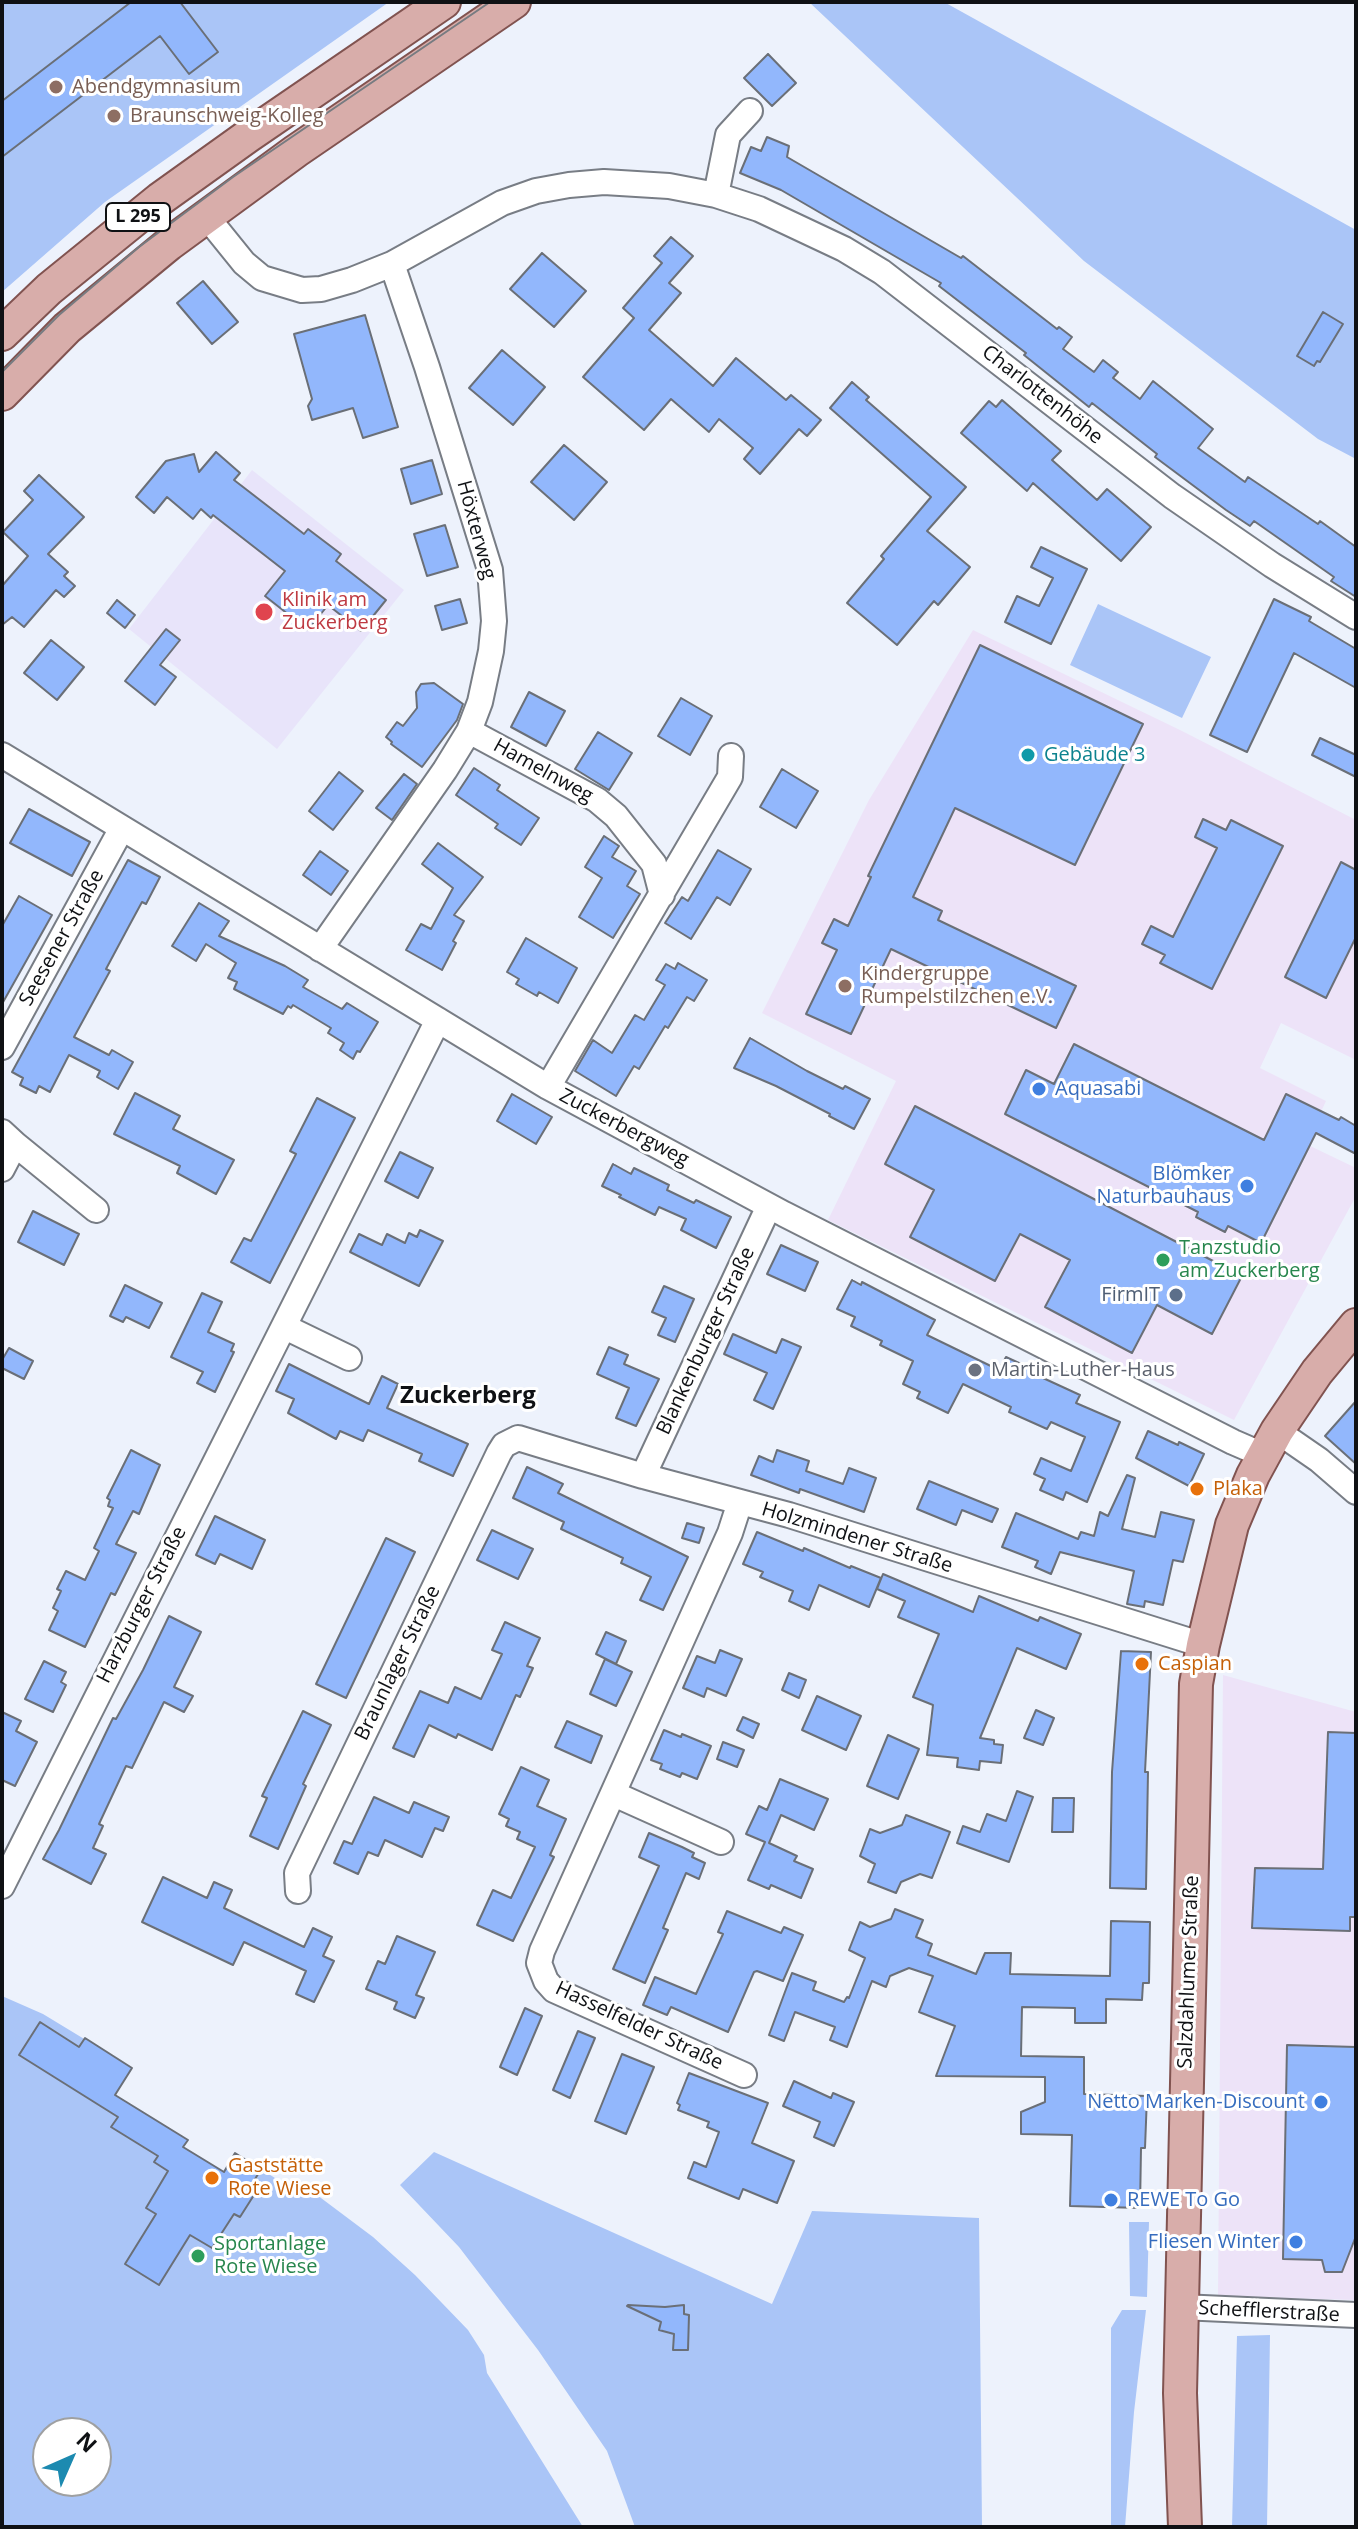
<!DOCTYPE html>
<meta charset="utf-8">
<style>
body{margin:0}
#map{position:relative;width:1358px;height:2529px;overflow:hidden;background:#edf2fc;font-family:"Open Sans",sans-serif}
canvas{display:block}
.frame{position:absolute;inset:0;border:4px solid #0f1114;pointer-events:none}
.north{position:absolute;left:32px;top:2417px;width:80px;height:80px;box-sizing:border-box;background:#fff;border:2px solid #9fa0a1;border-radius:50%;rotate:45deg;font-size:22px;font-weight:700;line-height:32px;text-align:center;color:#0f1114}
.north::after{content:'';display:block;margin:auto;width:28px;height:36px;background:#1c8ab0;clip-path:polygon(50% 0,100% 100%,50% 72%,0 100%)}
</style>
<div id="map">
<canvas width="1358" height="2529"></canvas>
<div class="frame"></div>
<div class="north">N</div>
</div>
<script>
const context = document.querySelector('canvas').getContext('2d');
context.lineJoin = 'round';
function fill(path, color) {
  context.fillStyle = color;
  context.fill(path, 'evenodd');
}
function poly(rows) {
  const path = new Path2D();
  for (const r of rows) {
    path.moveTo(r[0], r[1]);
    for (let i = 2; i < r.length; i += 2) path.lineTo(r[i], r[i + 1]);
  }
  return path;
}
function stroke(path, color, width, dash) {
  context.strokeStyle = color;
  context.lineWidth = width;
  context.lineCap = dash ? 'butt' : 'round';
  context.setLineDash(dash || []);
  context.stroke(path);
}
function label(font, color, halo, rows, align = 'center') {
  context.font = font + ' "Open Sans",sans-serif';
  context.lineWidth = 6;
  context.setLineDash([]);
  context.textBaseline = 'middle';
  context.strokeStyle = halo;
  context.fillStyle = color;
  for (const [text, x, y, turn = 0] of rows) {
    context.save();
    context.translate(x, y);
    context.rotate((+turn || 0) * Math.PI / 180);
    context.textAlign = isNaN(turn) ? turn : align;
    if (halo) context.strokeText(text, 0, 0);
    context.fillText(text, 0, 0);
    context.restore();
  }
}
fill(poly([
 [973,630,1182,731,1356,820,1356,1060,1281,1023,1260,1068,1326,1101,1306,1144,1356,1168,1356,1196,1234,1420,828,1220,896,1081,762,1013,869,800],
 [1223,1675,1356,1712,1356,2300,1218,2296]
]), '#ede3f8');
fill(poly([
 [252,470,404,590,277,749,129,629]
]), '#e8e4fa');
fill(poly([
 [2,2,389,2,105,202,2,292],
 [809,2,944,2,1356,230,1356,459,1318,439,1084,261],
 [1098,604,1211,657,1182,718,1070,665],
 [2,1996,43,2014,132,2068,115,2095,188,2140,184,2147,223,2172,235,2153,283,2183,286,2179,317,2195,373,2237,415,2275,468,2330,484,2355,487,2373,583,2527,2,2527],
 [48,2433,96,2433,96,2481,48,2481],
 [434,2152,772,2304,812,2211,979,2218,982,2527,635,2527,607,2451,538,2350,459,2247,400,2185],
 [1129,2222,1149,2222,1147,2297,1130,2296],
 [1122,2310,1146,2310,1134,2412,1125,2527,1111,2527,1111,2328],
 [1270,2335,1267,2527,1232,2527,1237,2336]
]), '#aac5f7');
const building = poly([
 [131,2,180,2,218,52,189,74,160,36,2,157,2,101,131,2],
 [768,54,796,83,772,106,744,78,768,54],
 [767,137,789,146,787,157,961,258,963,256,1057,329,1059,327,1072,337,1063,349,1094,372,1103,360,1118,372,1113,378,1140,399,1153,381,1213,429,1198,448,1245,482,1248,477,1318,524,1320,521,1356,547,1356,597,1331,581,1334,577,1254,521,1250,526,1226,510,1155,457,1157,454,1092,403,1089,407,1024,355,1026,353,939,286,941,283,781,190,740,173,751,147,761,151,767,137],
 [671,237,693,256,669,283,681,293,649,330,713,386,736,358,786,400,791,395,821,420,807,436,799,429,760,474,744,459,753,448,719,419,709,432,671,399,644,430,583,377,634,318,623,308,662,263,654,256,671,237],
 [542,253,586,291,554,327,510,289,542,253],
 [203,281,238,322,212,344,177,303,203,281],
 [1323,312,1343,324,1320,362,1317,361,1314,366,1297,356,1323,312],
 [365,315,398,427,363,438,353,408,312,420,308,406,312,399,294,334,365,315],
 [502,350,545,387,513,425,469,388,502,350],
 [852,382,869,397,866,400,966,487,927,531,970,567,938,605,934,601,897,645,847,603,884,559,881,556,931,497,830,408,852,382],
 [1002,400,1061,451,1052,460,1097,500,1107,489,1151,527,1121,561,1033,483,1027,491,961,433,989,401,996,407,1002,400],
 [564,445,607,482,574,520,531,482,564,445],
 [216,452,240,473,234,480,304,534,308,529,341,554,336,561,386,600,361,631,328,605,308,630,265,596,285,571,213,515,211,518,201,509,193,519,167,497,154,513,136,497,166,461,194,454,199,472,216,452],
 [432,460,442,494,411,504,401,469,432,460],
 [39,475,84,517,48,554,68,572,64,576,75,586,64,597,56,590,24,627,12,617,2,625,2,586,28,556,3,532,33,500,24,491,39,475],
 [445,525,458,567,427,576,414,534,445,525],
 [1041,547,1087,569,1051,644,1005,622,1017,596,1039,606,1053,578,1031,567,1041,547],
 [460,599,467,623,442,630,435,606,460,599],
 [1274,599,1311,617,1309,621,1356,649,1356,688,1294,653,1247,752,1210,735,1274,599],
 [117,600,135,615,125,628,107,613,117,600],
 [166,629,180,640,160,665,176,677,155,705,125,681,166,629],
 [51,640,84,667,57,700,24,673,51,640],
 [980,645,1143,724,1075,865,955,808,913,897,942,911,938,920,1076,986,1056,1028,891,949,851,1034,806,1014,837,950,822,943,834,919,848,926,871,877,868,876,980,645],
 [434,683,463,704,457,720,422,767,391,744,392,742,386,737,397,722,403,726,417,708,416,692,421,684,434,683],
 [529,692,565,711,546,746,511,727,529,692],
 [681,698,712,716,690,755,658,736,681,698],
 [598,732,632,753,609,790,575,769,598,732],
 [1320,738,1356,755,1356,777,1312,755,1320,738],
 [474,768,500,785,497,790,539,818,521,845,495,828,498,824,456,795,474,768],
 [782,769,818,791,796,828,760,807,782,769],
 [339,772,363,791,333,830,309,811,339,772],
 [404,774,417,784,392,820,376,808,404,774],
 [29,809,90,842,72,876,10,843,29,809],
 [1203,819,1226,830,1231,820,1283,846,1212,989,1160,963,1165,955,1142,944,1151,926,1173,937,1217,848,1195,837,1203,819],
 [604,836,619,846,612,857,636,871,627,886,640,894,613,938,579,917,602,878,585,867,604,836],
 [438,843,483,877,454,915,464,921,453,941,456,943,442,970,406,950,421,924,431,929,453,888,422,864,438,843],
 [718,850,751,869,730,905,717,897,691,939,665,923,682,897,688,901,718,850],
 [320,851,348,871,331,895,303,875,320,851],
 [128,860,160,877,146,904,142,902,129,926,106,969,110,971,74,1037,109,1055,112,1050,133,1062,118,1089,97,1077,100,1071,69,1055,50,1092,39,1086,36,1093,20,1085,23,1078,12,1072,128,860],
 [1341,862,1356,870,1356,937,1326,998,1285,977,1341,862],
 [19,896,52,915,2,1004,2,926,19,896],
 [199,903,229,921,219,936,285,966,308,980,303,987,342,1009,347,1003,378,1022,360,1052,357,1051,353,1059,340,1050,344,1043,328,1033,331,1028,293,1005,291,1008,288,1006,283,1014,234,989,237,982,228,978,236,963,206,944,196,961,172,946,199,903],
 [526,938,577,968,558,1003,539,992,537,996,516,984,519,979,507,972,526,938],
 [678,963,707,980,694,1001,687,997,668,1028,665,1026,639,1069,634,1066,616,1096,575,1071,593,1040,612,1053,635,1015,644,1020,665,985,656,980,666,964,675,969,678,963],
 [750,1038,807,1071,843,1089,845,1086,870,1099,854,1129,829,1116,830,1114,776,1086,734,1068,750,1038],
 [1074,1044,1264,1140,1286,1094,1339,1120,1341,1117,1356,1126,1356,1154,1316,1133,1261,1243,1228,1226,1225,1232,1196,1217,1198,1212,1005,1114,1026,1070,1054,1084,1074,1044],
 [135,1093,180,1116,173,1129,234,1160,216,1194,177,1173,180,1166,114,1134,135,1093],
 [512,1094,552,1117,536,1144,497,1121,512,1094],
 [317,1098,355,1118,270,1283,231,1262,244,1238,251,1241,296,1154,290,1151,317,1098],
 [915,1106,1242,1276,1212,1334,1157,1305,1132,1353,1045,1307,1070,1260,1020,1234,995,1281,910,1237,934,1190,885,1164,915,1106],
 [400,1152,433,1168,418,1198,385,1181,400,1152],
 [613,1164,631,1174,634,1168,669,1185,667,1190,694,1203,696,1200,731,1217,716,1248,681,1230,686,1219,659,1207,655,1215,619,1197,621,1195,602,1186,613,1164],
 [33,1211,79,1234,64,1265,18,1242,33,1211],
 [420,1230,443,1241,419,1286,350,1252,359,1234,382,1245,387,1234,405,1243,409,1233,417,1237,420,1230],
 [781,1245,818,1262,805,1291,767,1274,781,1245],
 [852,1280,861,1285,862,1282,935,1320,927,1335,999,1370,1006,1357,1032,1369,1030,1372,1080,1395,1076,1403,1120,1422,1087,1502,1066,1492,1063,1500,1040,1490,1045,1479,1034,1474,1041,1458,1071,1471,1085,1437,1051,1422,1047,1429,1009,1412,1011,1407,963,1384,948,1413,917,1398,920,1392,903,1384,913,1361,880,1345,882,1341,851,1326,855,1317,837,1309,852,1280],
 [125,1285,162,1303,149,1328,126,1317,123,1322,110,1316,125,1285],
 [664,1286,694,1299,675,1342,658,1335,666,1318,652,1312,664,1286],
 [202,1293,222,1302,208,1332,234,1344,231,1351,234,1352,215,1392,197,1383,203,1372,171,1357,202,1293],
 [733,1334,776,1353,782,1339,801,1347,773,1409,754,1400,767,1373,724,1354,733,1334],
 [609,1347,628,1355,624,1364,659,1379,636,1426,616,1418,629,1388,597,1374,609,1347],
 [9,1348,33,1361,24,1379,2,1368,2,1360,9,1348],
 [289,1364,369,1404,382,1376,398,1384,387,1408,468,1444,453,1476,419,1461,422,1454,368,1430,363,1441,340,1431,336,1439,288,1413,294,1399,276,1391,289,1364],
 [1356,1401,1356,1464,1325,1436,1356,1401],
 [1148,1431,1178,1445,1179,1442,1204,1454,1189,1486,1136,1458,1148,1431],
 [131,1450,160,1465,139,1514,133,1511,116,1544,136,1553,115,1595,111,1593,85,1647,49,1630,58,1611,53,1608,61,1591,57,1589,66,1571,85,1580,99,1551,94,1548,113,1508,108,1506,110,1500,107,1498,131,1450],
 [777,1450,809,1461,806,1471,843,1484,849,1468,876,1478,864,1512,800,1489,799,1493,751,1475,759,1456,773,1462,777,1450],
 [527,1467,563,1484,558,1493,688,1557,663,1610,640,1600,651,1577,621,1563,623,1558,561,1529,564,1522,513,1498,527,1467],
 [1127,1475,1135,1478,1122,1529,1155,1537,1161,1512,1194,1520,1183,1562,1173,1560,1163,1605,1145,1601,1144,1607,1127,1604,1134,1571,1060,1552,1051,1574,1035,1567,1038,1561,1002,1547,1016,1513,1078,1539,1081,1532,1094,1536,1100,1512,1108,1516,1127,1475],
 [929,1481,998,1509,992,1522,962,1510,956,1525,917,1509,929,1481],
 [215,1516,265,1540,252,1569,220,1554,215,1564,196,1555,215,1516],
 [687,1523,704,1528,699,1543,682,1538,687,1523],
 [492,1530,533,1549,518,1579,477,1560,492,1530],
 [757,1532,803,1551,804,1548,850,1568,851,1566,881,1578,869,1607,819,1585,809,1610,789,1601,793,1591,760,1577,763,1572,743,1564,757,1532],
 [386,1538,415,1552,346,1698,316,1684,386,1538],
 [883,1574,973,1612,979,1596,1038,1621,1040,1617,1081,1634,1066,1669,1017,1648,980,1738,994,1740,994,1744,1003,1745,1001,1763,980,1761,979,1770,957,1767,958,1758,927,1755,933,1705,913,1697,939,1634,898,1617,905,1601,877,1589,883,1574],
 [169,1616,201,1632,174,1687,193,1696,184,1712,164,1702,132,1768,126,1766,99,1824,103,1826,93,1848,106,1854,91,1884,43,1859,59,1830,113,1718,116,1719,143,1670,169,1616],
 [505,1622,540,1638,527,1666,533,1668,520,1697,516,1695,492,1750,458,1734,456,1738,429,1725,414,1757,393,1748,420,1691,448,1703,455,1687,481,1699,502,1654,492,1650,505,1622],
 [606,1632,626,1641,616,1664,596,1654,606,1632],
 [720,1650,742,1659,726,1696,707,1688,704,1697,683,1688,697,1656,715,1663,720,1650],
 [1121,1651,1151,1652,1145,1772,1148,1772,1146,1889,1110,1888,1112,1772,1121,1651],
 [605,1659,632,1672,616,1706,590,1694,605,1659],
 [44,1661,66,1672,61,1682,66,1685,53,1712,25,1699,44,1661],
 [789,1673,806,1680,799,1698,782,1690,789,1673],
 [817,1696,861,1716,846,1750,802,1730,817,1696],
 [1036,1710,1054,1718,1043,1745,1024,1738,1036,1710],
 [303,1711,331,1725,303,1784,306,1786,278,1849,250,1836,267,1798,262,1796,303,1711],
 [2,1712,21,1721,16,1731,37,1742,15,1786,2,1780,2,1712],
 [743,1717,759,1724,753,1738,737,1730,743,1717],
 [567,1721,602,1736,591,1763,555,1747,567,1721],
 [664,1730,681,1737,682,1734,711,1746,697,1779,682,1773,680,1777,660,1769,662,1764,651,1760,664,1730],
 [1328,1732,1356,1733,1356,1917,1350,1917,1350,1931,1252,1928,1255,1868,1323,1869,1328,1732],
 [888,1735,919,1749,898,1799,867,1786,888,1735],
 [723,1742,744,1750,737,1767,717,1759,723,1742],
 [521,1767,549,1780,537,1806,566,1819,550,1855,554,1857,513,1941,477,1925,493,1890,511,1898,535,1847,517,1839,520,1832,506,1826,509,1819,499,1814,521,1767],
 [780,1779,828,1799,814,1830,781,1815,769,1843,797,1856,794,1861,813,1869,801,1898,771,1885,769,1889,748,1880,765,1842,746,1834,759,1806,767,1810,780,1779],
 [1017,1791,1033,1797,1009,1862,957,1843,963,1826,980,1832,987,1814,1006,1821,1017,1791],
 [374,1797,409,1813,414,1802,449,1817,443,1831,435,1828,422,1857,385,1840,378,1856,368,1852,358,1874,334,1863,344,1841,352,1844,374,1797],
 [1053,1798,1074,1798,1073,1832,1052,1832,1053,1798],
 [906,1815,950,1832,932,1878,920,1874,901,1882,896,1893,868,1882,875,1864,860,1856,870,1829,880,1833,902,1825,906,1815],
 [649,1833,682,1847,694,1853,692,1857,705,1863,699,1879,686,1873,663,1928,668,1930,645,1983,613,1969,659,1866,639,1857,649,1833],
 [163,1877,207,1898,214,1882,232,1890,224,1908,304,1947,313,1928,332,1937,323,1956,334,1961,314,2002,296,1994,306,1971,244,1942,233,1965,142,1922,163,1877],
 [895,1909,923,1920,916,1937,932,1944,928,1955,976,1974,985,1953,1011,1953,1010,1974,1110,1976,1111,1921,1150,1922,1149,1983,1143,1983,1142,2000,1106,1999,1106,2023,1075,2023,1075,2008,1022,2007,1021,2056,1084,2057,1084,2094,1147,2096,1145,2148,1141,2148,1140,2208,1070,2206,1072,2135,1021,2134,1021,2112,1045,2102,1045,2077,936,2076,955,2026,919,2012,933,1976,909,1968,890,1976,886,1987,872,1981,847,2047,830,2040,835,2027,795,2012,784,2041,769,2035,792,1973,816,1982,813,1990,844,2002,847,1997,849,1998,865,1958,849,1950,860,1922,870,1927,891,1919,895,1909],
 [727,1911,781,1933,784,1927,803,1935,783,1981,757,1971,754,1972,728,2032,671,2007,667,2015,643,2005,655,1977,696,1994,723,1934,718,1932,727,1911],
 [397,1936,435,1952,416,1995,424,1998,415,2018,394,2009,397,2002,366,1989,378,1961,385,1964,397,1936],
 [525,2008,542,2016,517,2075,500,2067,525,2008],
 [40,2022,79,2047,85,2038,132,2068,115,2095,188,2140,183,2147,224,2172,235,2153,261,2169,248,2191,254,2195,240,2217,234,2214,212,2248,190,2235,159,2285,125,2264,156,2214,146,2208,168,2171,154,2162,158,2156,111,2127,118,2117,19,2055,40,2022],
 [578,2031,595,2038,570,2098,553,2090,578,2031],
 [1287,2045,1356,2047,1356,2236,1342,2272,1325,2272,1322,2260,1283,2259,1287,2045],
 [622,2054,654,2067,626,2134,595,2121,622,2054],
 [689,2073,768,2103,752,2143,794,2161,777,2203,743,2189,739,2199,688,2178,694,2162,706,2167,719,2132,707,2127,709,2122,678,2110,680,2105,677,2103,689,2073],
 [794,2081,831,2098,833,2093,854,2102,834,2146,814,2137,820,2122,783,2106,794,2081],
 [628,2305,665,2307,684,2305,684,2314,689,2315,688,2350,673,2350,674,2334,659,2330,661,2322,627,2306,628,2305]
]);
fill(building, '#92b7fc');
stroke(building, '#6a6f77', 2);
const minor = poly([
 [716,195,728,135,750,111],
 [206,216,244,263,262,278,302,290,321,289,352,280,392,264,502,203,536,191,569,185,604,182,669,186,716,195,759,209,844,249,882,272,1172,496,1272,565,1356,617],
 [469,731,597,800,616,816,654,864,662,895],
 [2,755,548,1087,784,1214,1233,1442,1263,1455],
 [320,949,445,770,469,731,480,702,491,651,494,621,490,570,427,367,392,264],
 [2,1047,122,828],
 [548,1087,730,777,731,756],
 [2,1132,15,1144,2,1169],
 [15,1144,96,1210],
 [285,1327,349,1358],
 [1277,1431,1319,1460,1356,1492],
 [643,1476,769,1206],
 [740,1502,730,1533,542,1951,539,1963,546,1981,554,1990,744,2075],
 [614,1794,721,1842],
 [2,1886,438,1020],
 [298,1891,297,1873,499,1453,504,1445,518,1438,643,1476,789,1515,1203,1645],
 [1181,2307,1356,2315]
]);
const major = poly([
 [2,334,49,289,160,199,248,136,444,2],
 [2,394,67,328,169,244,296,151,514,2],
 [1185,2527,1180,2393,1196,1684,1203,1645,1232,1525,1253,1475,1277,1431,1317,1372,1356,1325]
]);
stroke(minor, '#787d85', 28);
stroke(major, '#815350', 36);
stroke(minor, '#fff', 24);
stroke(major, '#d8adaa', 32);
stroke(poly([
 [2,372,59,315,139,247,233,177,490,2]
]), '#777b81', 2);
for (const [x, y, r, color] of [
 [56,87,8,"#8d6e63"],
 [114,116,8,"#8d6e63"],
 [264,612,10,"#e0444e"],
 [1028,755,8,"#0f9aa8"],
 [845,986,8,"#8d6e63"],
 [1039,1089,8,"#3f7fe0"],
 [1247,1186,8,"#3f7fe0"],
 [1163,1260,8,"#2e9e5b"],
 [1176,1295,8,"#5c6f8a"],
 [975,1370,8,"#6b7280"],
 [1197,1489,8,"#e8710a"],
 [1142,1664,8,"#e8710a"],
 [1321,2102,8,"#3f7fe0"],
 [212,2178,8,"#e8710a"],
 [1111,2200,8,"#3f7fe0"],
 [1296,2242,8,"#3f7fe0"],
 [198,2256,8,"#2e9e5b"]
]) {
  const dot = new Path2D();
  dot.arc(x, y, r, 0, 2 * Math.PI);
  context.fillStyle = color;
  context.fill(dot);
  stroke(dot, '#fff', 3);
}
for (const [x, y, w] of [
 [138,217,64]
]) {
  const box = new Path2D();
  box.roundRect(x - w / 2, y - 14, w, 28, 6);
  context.fillStyle = '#fff';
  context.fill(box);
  stroke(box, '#0f1114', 2);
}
label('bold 18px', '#0f1114', null, [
 ["L 295",138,217]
]);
label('20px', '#785e54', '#fff', [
 ["Abendgymnasium",72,87],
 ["Braunschweig-Kolleg",130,116],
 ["Kindergruppe",861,974],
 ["Rumpelstilzchen e.V.",861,997]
], 'left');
label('20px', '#0f1114', '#fff', [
 ["Charlottenhöhe",1042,395,38],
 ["Höxterweg",476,530,75],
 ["Hamelnweg",543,771,29],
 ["Seesener Straße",62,938,-61],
 ["Zuckerbergweg",624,1128,28],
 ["Blankenburger Straße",706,1341,-65],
 ["Holzmindener Straße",857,1538,17],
 ["Harzburger Straße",142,1605,-63],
 ["Braunlager Straße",398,1663,-64],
 ["Salzdahlumer Straße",1189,1972,-88],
 ["Hasselfelder Straße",639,2026,25],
 ["Schefflerstraße",1269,2312,3]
]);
label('20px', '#be3a42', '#fff', [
 ["Klinik am",282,600],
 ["Zuckerberg",282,623]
], 'left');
label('20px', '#0d838f', '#fff', [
 ["Gebäude 3",1044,755]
], 'left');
label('20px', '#366cbe', '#fff', [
 ["Aquasabi",1055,1089,"left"],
 ["Blömker",1231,1174],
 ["Naturbauhaus",1231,1197],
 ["Netto Marken-Discount",1305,2102],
 ["REWE To Go",1127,2200,"left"],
 ["Fliesen Winter",1280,2242]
], 'right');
label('20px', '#27864d', '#fff', [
 ["Tanzstudio",1179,1248],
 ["am Zuckerberg",1179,1271],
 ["Sportanlage",214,2244],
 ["Rote Wiese",214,2267]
], 'left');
label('20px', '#4e5e75', '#fff', [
 ["FirmIT",1160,1295]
], 'right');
label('20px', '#5b616d', '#fff', [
 ["Martin-Luther-Haus",991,1370]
], 'left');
label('20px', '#c56008', '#fff', [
 ["Plaka",1213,1489],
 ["Caspian",1158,1664],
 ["Gaststätte",228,2166],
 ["Rote Wiese",228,2189]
], 'left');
label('bold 24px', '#0f1114', '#fff', [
 ["Zuckerberg",468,1396]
]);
</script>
